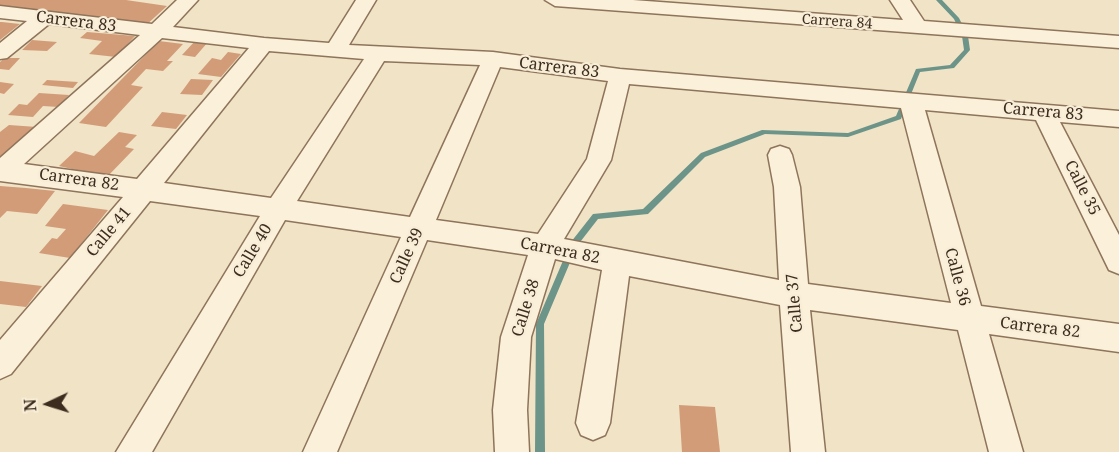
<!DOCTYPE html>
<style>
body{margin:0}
#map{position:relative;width:1119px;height:452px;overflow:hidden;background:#f1e3c6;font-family:"Noto Serif",serif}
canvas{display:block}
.north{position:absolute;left:18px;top:374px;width:60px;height:60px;-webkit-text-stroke:4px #f8edd6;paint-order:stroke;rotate:266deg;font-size:16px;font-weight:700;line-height:24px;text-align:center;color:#3d2d1f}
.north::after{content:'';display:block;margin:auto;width:21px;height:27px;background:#3d2d1f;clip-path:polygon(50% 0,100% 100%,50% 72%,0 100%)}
</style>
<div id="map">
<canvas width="1119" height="452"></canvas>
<div class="north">N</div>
</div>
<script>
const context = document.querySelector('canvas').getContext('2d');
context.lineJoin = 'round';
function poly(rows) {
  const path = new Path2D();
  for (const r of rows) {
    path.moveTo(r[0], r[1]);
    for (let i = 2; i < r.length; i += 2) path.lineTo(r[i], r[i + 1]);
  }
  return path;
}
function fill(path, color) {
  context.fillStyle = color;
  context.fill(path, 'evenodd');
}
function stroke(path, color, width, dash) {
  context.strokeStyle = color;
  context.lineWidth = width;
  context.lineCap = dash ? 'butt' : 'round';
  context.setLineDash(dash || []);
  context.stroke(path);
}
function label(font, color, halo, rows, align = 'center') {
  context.font = font + ' "Noto Serif",serif';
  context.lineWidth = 4.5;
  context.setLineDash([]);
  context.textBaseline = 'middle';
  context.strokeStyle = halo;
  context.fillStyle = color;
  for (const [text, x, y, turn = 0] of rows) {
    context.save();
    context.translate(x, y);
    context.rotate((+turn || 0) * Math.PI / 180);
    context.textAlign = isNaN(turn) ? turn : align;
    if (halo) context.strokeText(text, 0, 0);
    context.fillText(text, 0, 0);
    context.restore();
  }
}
fill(poly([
 [936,0,942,0,959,18,968,36,970,50,954,68,920,72,901,119,848,137,765,134,705,157,648,214,598,219,577,246,544,324,545,452,535,452,536,324,571,242,593,214,643,209,701,153,762,130,848,133,896,116,916,69,950,65,964,50,962,36,954,19,936,0]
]), '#6d9489');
fill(poly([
 [0,0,126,0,167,6,144,27,0,6],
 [0,22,2,22,20,24,0,40],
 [87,32,135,36,116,57,89,54,102,41,80,38],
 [32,40,57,42,47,51,22,50],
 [159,41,183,44,167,61,173,61,163,71,146,69,131,85,143,87,106,127,79,123],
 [195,41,208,42,195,57,182,55],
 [228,52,241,54,221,77,198,74,212,58,221,60],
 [5,58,20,58,9,70,0,69,0,62],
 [191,79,213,80,202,95,180,94],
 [47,80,78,82,73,88,42,85],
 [0,82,14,84,4,94,0,93],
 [39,93,69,95,58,107,43,106,33,117,8,115,19,104,27,105],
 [162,112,187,115,176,129,151,126],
 [9,125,37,127,9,158,0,157,0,132],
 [119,132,137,135,125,147,134,149,107,177,59,166,75,151,94,156],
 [0,186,26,188,55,191,37,214,7,211,0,218],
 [63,204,108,210,70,258,39,253,52,238,57,239,66,229,45,226],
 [0,281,42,286,26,307,0,304],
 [679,405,715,407,720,452,682,452]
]), '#d29c79');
const minor = poly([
 [177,0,198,0,173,27,264,38,329,43,356,0,376,0,349,45,493,52,620,69,1119,111,1119,127,1060,122,1119,235,1119,274,1109,270,1036,120,925,110,981,306,1119,324,1119,352,989,334,1023,452,989,452,958,330,810,310,825,452,791,452,780,305,629,276,610,423,605,435,593,440,581,435,576,423,602,270,555,259,531,337,527,410,529,452,495,452,493,410,501,337,528,255,427,240,337,452,303,452,401,237,285,220,152,452,116,452,260,216,150,201,11,374,0,379,0,340,123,197,0,181,0,158,140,35,49,24,7,58,0,59,0,43,27,21,0,18,0,6,152,24,177,0],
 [162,38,249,48,137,179,24,164,162,38],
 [269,51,364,59,271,198,164,183,269,51],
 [384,61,480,65,410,217,297,201,384,61],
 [500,67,608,81,587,159,538,234,436,220,500,67],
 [629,84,901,108,951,303,808,284,800,187,792,155,789,149,780,146,771,149,768,155,774,187,779,280,564,239,611,160,629,84],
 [545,0,633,0,903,20,890,0,910,0,924,21,1119,36,1119,48,555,6,545,0]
]);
stroke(minor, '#8e745a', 3);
fill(minor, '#fbf0da');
label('14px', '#3d2d1f', '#f8edd6', [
 ["Carrera 84",837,22,4]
]);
label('16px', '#3d2d1f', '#f8edd6', [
 ["Carrera 83",76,22,7],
 ["Carrera 83",559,68,7],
 ["Carrera 83",1043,112,5],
 ["Carrera 82",79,180,8],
 ["Calle 35",1082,188,63],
 ["Calle 41",109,232,-50],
 ["Calle 40",253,251,-59],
 ["Carrera 82",560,251,11],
 ["Calle 39",407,256,-66],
 ["Calle 36",957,277,75],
 ["Calle 37",795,303,-95],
 ["Calle 38",526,308,-73],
 ["Carrera 82",1040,328,7]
]);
</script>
